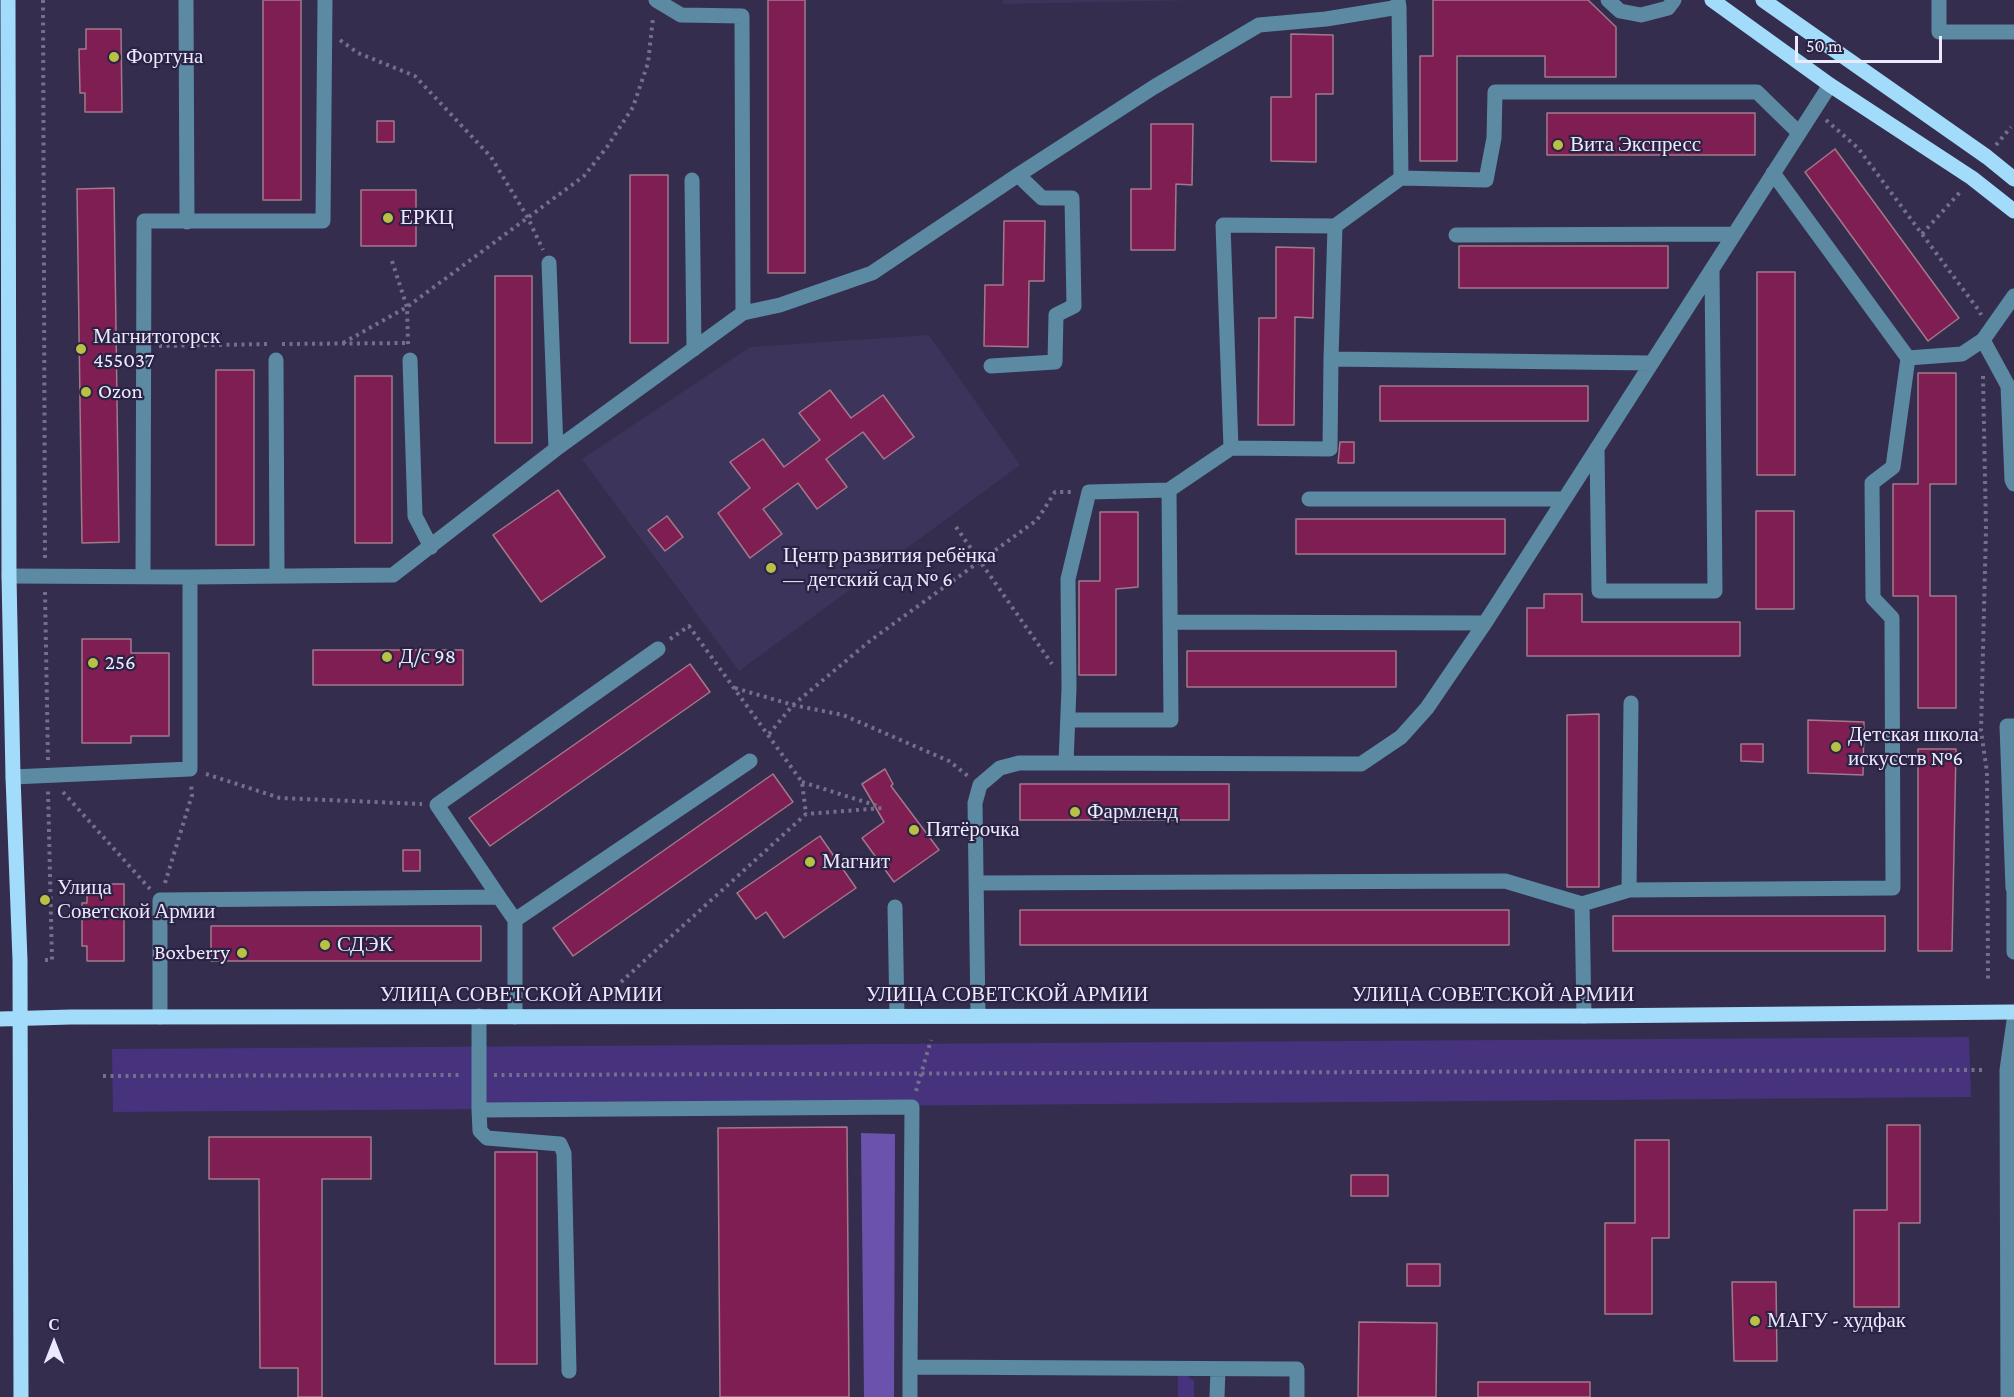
<!DOCTYPE html>
<meta charset="utf-8">
<style>
body{margin:0}
#map{position:relative;width:2014px;height:1397px;overflow:hidden;background:#342d4e;font-family:"Crimson Pro",serif}
canvas{display:block}
.north{position:absolute;left:24px;top:1313px;width:60px;height:60px;-webkit-text-stroke:4px #2a2343;paint-order:stroke;rotate:0deg;font-size:16px;font-weight:700;line-height:24px;text-align:center;color:#ece9fe}
.north::after{content:'';display:block;margin:auto;width:21px;height:27px;background:#ece9fe;clip-path:polygon(50% 0,100% 100%,50% 72%,0 100%)}
.scale{position:absolute;left:1795px;top:36px;width:147px;height:27px;box-sizing:border-box;border:3px solid #ece9fe;border-top:0;padding-left:8px;font-size:18px;line-height:21px;white-space:nowrap;color:#ece9fe;-webkit-text-stroke:4px #2a2343;paint-order:stroke}
</style>
<div id="map">
<canvas width="2014" height="1397"></canvas>
<div class="north">С</div>
<div class="scale">50 m</div>
</div>
<script>
const context = document.querySelector('canvas').getContext('2d');
context.lineJoin = 'round';
function fill(path, color) {
  context.fillStyle = color;
  context.fill(path, 'evenodd');
}
function poly(rows) {
  const path = new Path2D();
  for (const r of rows) {
    path.moveTo(r[0], r[1]);
    for (let i = 2; i < r.length; i += 2) path.lineTo(r[i], r[i + 1]);
  }
  return path;
}
function stroke(path, color, width, dash) {
  context.strokeStyle = color;
  context.lineWidth = width;
  context.lineCap = dash ? 'butt' : 'round';
  context.setLineDash(dash || []);
  context.stroke(path);
}
function label(font, color, halo, rows, align = 'center') {
  context.font = font + ' "Crimson Pro",serif';
  context.lineWidth = 4.5;
  context.setLineDash([]);
  context.textBaseline = 'middle';
  context.strokeStyle = halo;
  context.fillStyle = color;
  for (const [text, x, y, turn = 0] of rows) {
    context.save();
    context.translate(x, y);
    context.rotate((+turn || 0) * Math.PI / 180);
    context.textAlign = isNaN(turn) ? turn : align;
    if (halo) context.strokeText(text, 0, 0);
    context.fillText(text, 0, 0);
    context.restore();
  }
}
fill(poly([
 [1003,0,1201,0,1003,4],
 [929,335,1020,465,739,671,582,459,750,347]
]), '#3d345c');
fill(poly([
 [1969,1037,1971,1097,113,1112,112,1049],
 [1178,1369,1194,1381,1194,1397,1178,1397]
]), '#47327e');
fill(poly([
 [861,1133,895,1134,894,1397,864,1397]
]), '#6a52ad');
const building = poly([
 [263,0,301,0,301,200,263,200,263,0],
 [768,0,805,0,805,273,768,273,768,0],
 [1433,0,1588,0,1616,27,1616,77,1545,77,1545,56,1457,56,1457,161,1420,161,1420,56,1433,56,1433,0],
 [86,29,121,29,122,112,85,112,85,93,80,93,79,49,86,49,86,29],
 [1291,34,1333,35,1333,94,1316,94,1316,162,1271,161,1271,97,1291,97,1291,34],
 [1547,113,1755,113,1755,155,1547,155,1547,113],
 [377,121,394,121,394,142,377,142,377,121],
 [1151,124,1193,124,1192,185,1176,184,1175,250,1131,250,1131,189,1151,189,1151,124],
 [1835,149,1959,318,1928,341,1805,172,1835,149],
 [630,175,668,175,668,343,630,343,630,175],
 [114,188,119,542,82,543,77,189,114,188],
 [361,190,416,190,416,246,361,246,361,190],
 [1004,221,1045,221,1044,281,1029,281,1028,347,984,346,985,285,1003,285,1004,221],
 [1459,246,1668,246,1668,288,1459,288,1459,246],
 [1276,247,1314,248,1313,318,1295,317,1294,425,1258,425,1259,318,1276,318,1276,247],
 [1757,272,1795,272,1795,475,1757,475,1757,272],
 [495,276,532,276,532,443,495,443,495,276],
 [216,370,254,370,254,545,216,545,216,370],
 [1918,373,1956,373,1956,484,1930,484,1930,596,1956,596,1956,708,1918,708,1918,596,1893,596,1893,484,1918,484,1918,373],
 [355,376,392,376,392,543,355,543,355,376],
 [1380,386,1588,386,1588,421,1380,421,1380,386],
 [830,390,851,418,883,395,914,437,884,459,863,432,826,459,847,487,817,509,798,483,763,509,782,534,750,558,718,513,750,488,730,462,763,439,784,467,820,440,799,413,830,390],
 [1340,442,1354,442,1354,463,1338,463,1340,442],
 [558,490,605,557,541,602,493,535,558,490],
 [1756,511,1794,511,1794,609,1756,609,1756,511],
 [1100,512,1138,512,1138,587,1116,589,1116,675,1079,675,1079,581,1100,581,1100,512],
 [667,516,683,537,665,551,648,530,667,516],
 [1296,519,1505,519,1505,554,1296,554,1296,519],
 [1544,594,1582,594,1582,622,1740,622,1740,656,1527,656,1527,608,1544,608,1544,594],
 [82,639,131,639,131,653,169,653,169,736,131,736,131,743,82,743,82,639],
 [313,650,463,650,463,685,313,685,313,650],
 [1187,651,1396,651,1396,687,1187,687,1187,651],
 [690,664,710,692,490,846,469,818,690,664],
 [1599,714,1599,887,1567,887,1567,715,1599,714],
 [1808,720,1864,722,1863,775,1808,773,1808,720],
 [1741,744,1763,744,1763,762,1741,761,1741,744],
 [1918,749,1956,749,1952,951,1918,951,1918,749],
 [885,769,893,784,891,786,939,850,894,882,862,838,884,822,862,784,885,769],
 [773,774,793,802,573,956,553,928,773,774],
 [1020,784,1229,784,1229,820,1020,820,1020,784],
 [820,836,856,888,784,938,766,912,756,919,737,893,820,836],
 [403,850,420,850,420,871,403,871,403,850],
 [87,884,124,884,124,961,87,961,87,946,82,946,82,903,87,903,87,884],
 [1020,910,1509,910,1509,945,1020,945,1020,910],
 [1613,916,1885,916,1885,951,1613,951,1613,916],
 [211,926,481,926,481,961,211,961,211,926],
 [1887,1125,1920,1125,1920,1223,1899,1223,1899,1307,1854,1307,1854,1210,1887,1210,1887,1125],
 [847,1127,849,1397,720,1397,718,1128,847,1127],
 [209,1137,371,1137,371,1179,322,1179,322,1397,298,1397,298,1368,260,1368,259,1179,209,1179,209,1137],
 [1635,1140,1669,1140,1669,1238,1652,1238,1652,1314,1605,1314,1605,1223,1635,1223,1635,1140],
 [495,1152,537,1152,537,1364,495,1364,495,1152],
 [1351,1175,1388,1175,1388,1196,1351,1196,1351,1175],
 [1407,1264,1440,1264,1440,1286,1407,1286,1407,1264],
 [1732,1282,1776,1282,1777,1361,1734,1361,1732,1282],
 [1359,1322,1437,1323,1436,1397,1358,1397,1359,1322],
 [1478,1382,1590,1382,1590,1397,1478,1397,1478,1382]
]);
fill(building, '#7f1e52');
stroke(building, '#a3788a', 1.5);
stroke(poly([
 [43,0,45,560],
 [340,40,358,53,415,76,491,157,528,218,543,250],
 [1826,120,1858,148,1980,312,1981,315],
 [1996,145,2011,127],
 [1922,234,1962,190],
 [392,261,407,307,408,345],
 [343,343,407,307,584,176,607,147,633,107,648,63,653,18],
 [282,344,407,343],
 [159,346,269,344],
 [1983,376,1986,529,1981,731,1987,772,1988,981],
 [956,527,1052,664],
 [45,592,48,761],
 [670,639,689,626,802,782,806,814],
 [735,688,793,705,843,715,949,761,968,776],
 [769,734,793,705,871,640,1037,520,1055,492,1073,492],
 [206,774,280,798,422,804],
 [802,782,881,807],
 [63,792,150,889],
 [165,883,192,795,191,784],
 [45,960,52,960,48,790],
 [621,982,806,814,883,808],
 [494,1075,1982,1070],
 [103,1076,463,1075],
 [916,1091,931,1040]
]), '#746f8c', 4, [3, 4.5]);
stroke(poly([
 [186,0,187,222],
 [656,0,681,15,742,16,743,313],
 [1608,0,1620,11,1641,15,1668,8,1674,0],
 [1939,0,1939,32,2014,32],
 [1401,178,1486,180,1494,138,1495,92,1757,92,1799,133],
 [692,180,694,349],
 [1335,226,1401,178,1399,7],
 [1456,235,1734,234],
 [549,263,556,449],
 [1983,340,2008,386,2012,480,2014,484],
 [1908,358,1962,354,1983,340,2014,296],
 [276,360,277,575],
 [410,360,415,516,431,547],
 [991,366,1055,362,1056,315,1074,306,1072,198,1042,198,1018,175],
 [1231,448,1330,449,1331,359,1651,363],
 [1597,448,1599,591,1715,591,1712,269],
 [1309,499,1564,499],
 [9,576,190,577,393,575,556,449,743,313,780,305,872,273,1018,175,1154,87,1259,25,1326,19,1399,7,1398,0],
 [143,576,144,221,323,221,325,0],
 [1171,622,1485,623],
 [1069,720,1171,720,1169,490],
 [1066,763,1361,764,1401,737,1427,708,1485,623,1830,85],
 [13,777,190,769,190,577],
 [977,883,1505,881,1582,904,1584,1016],
 [2013,888,2007,726,2014,726],
 [2014,888,2014,952],
 [1629,890,1631,703],
 [499,897,437,805,658,649],
 [1582,904,1629,890,1893,888,1892,618,1873,598,1872,483,1893,467,1908,358,1773,173],
 [895,907,897,1016],
 [515,920,750,761],
 [479,1016,479,1110,912,1107,910,1367,1297,1369,1297,1397],
 [978,1016,975,803,980,785,1000,768,1019,763,1066,763,1069,688,1068,579,1089,492,1169,490,1231,448,1223,225,1335,226,1331,359],
 [160,1017,160,900,499,897,515,920,515,1017],
 [479,1110,480,1131,487,1138,560,1144,564,1153,569,1371],
 [910,1367,910,1397],
 [1217,1397,1218,1369],
 [2008,1397,2007,1070,2014,1021]
]), '#5b8aa2', 15);
stroke(poly([
 [8,0,9,576,13,777,20,960,21,1397],
 [1712,0,1830,85,1972,178,2014,211],
 [1763,0,1987,157,2014,179],
 [0,1019,71,1017,1584,1016,2014,1012]
]), '#a3dbfa', 15);
for (const [x, y, r, color] of [
 [114,57,6,"#b9c046"],
 [1558,145,6,"#b9c046"],
 [388,218,6,"#b9c046"],
 [81,349,6,"#b9c046"],
 [86,392,6,"#b9c046"],
 [771,568,6,"#b9c046"],
 [387,657,6,"#b9c046"],
 [93,663,6,"#b9c046"],
 [1836,747,6,"#b9c046"],
 [1075,812,6,"#b9c046"],
 [914,830,6,"#b9c046"],
 [810,862,6,"#b9c046"],
 [45,900,6,"#b9c046"],
 [325,945,6,"#b9c046"],
 [242,953,6,"#b9c046"],
 [1755,1321,6,"#b9c046"]
]) {
  const dot = new Path2D();
  dot.arc(x, y, r, 0, 2 * Math.PI);
  context.fillStyle = color;
  context.fill(dot);
  stroke(dot, '#2a2343', 2);
}
label('21px', '#ece9fe', '#2a2343', [
 ["Фортуна",126,57],
 ["Вита Экспресс",1570,145],
 ["ЕРКЦ",400,218],
 ["Магнитогорск",93,337],
 ["455037",93,361],
 ["Ozon",98,392],
 ["Центр развития ребёнка",783,556],
 ["— детский сад № 6",783,580],
 ["Д/с 98",399,657],
 ["256",105,663],
 ["Детская школа",1848,735],
 ["искусств №6",1848,759],
 ["Фармленд",1087,812],
 ["Пятёрочка",926,830],
 ["Магнит",822,862],
 ["Улица",57,888],
 ["Советской Армии",57,912],
 ["СДЭК",337,945],
 ["Boxberry",230,953,"right"],
 ["МАГУ - худфак",1767,1321]
], 'left');
label('21px', '#ece9fe', '#2a2343', [
 ["УЛИЦА СОВЕТСКОЙ АРМИИ",521,995],
 ["УЛИЦА СОВЕТСКОЙ АРМИИ",1007,995],
 ["УЛИЦА СОВЕТСКОЙ АРМИИ",1493,995]
]);
</script>
